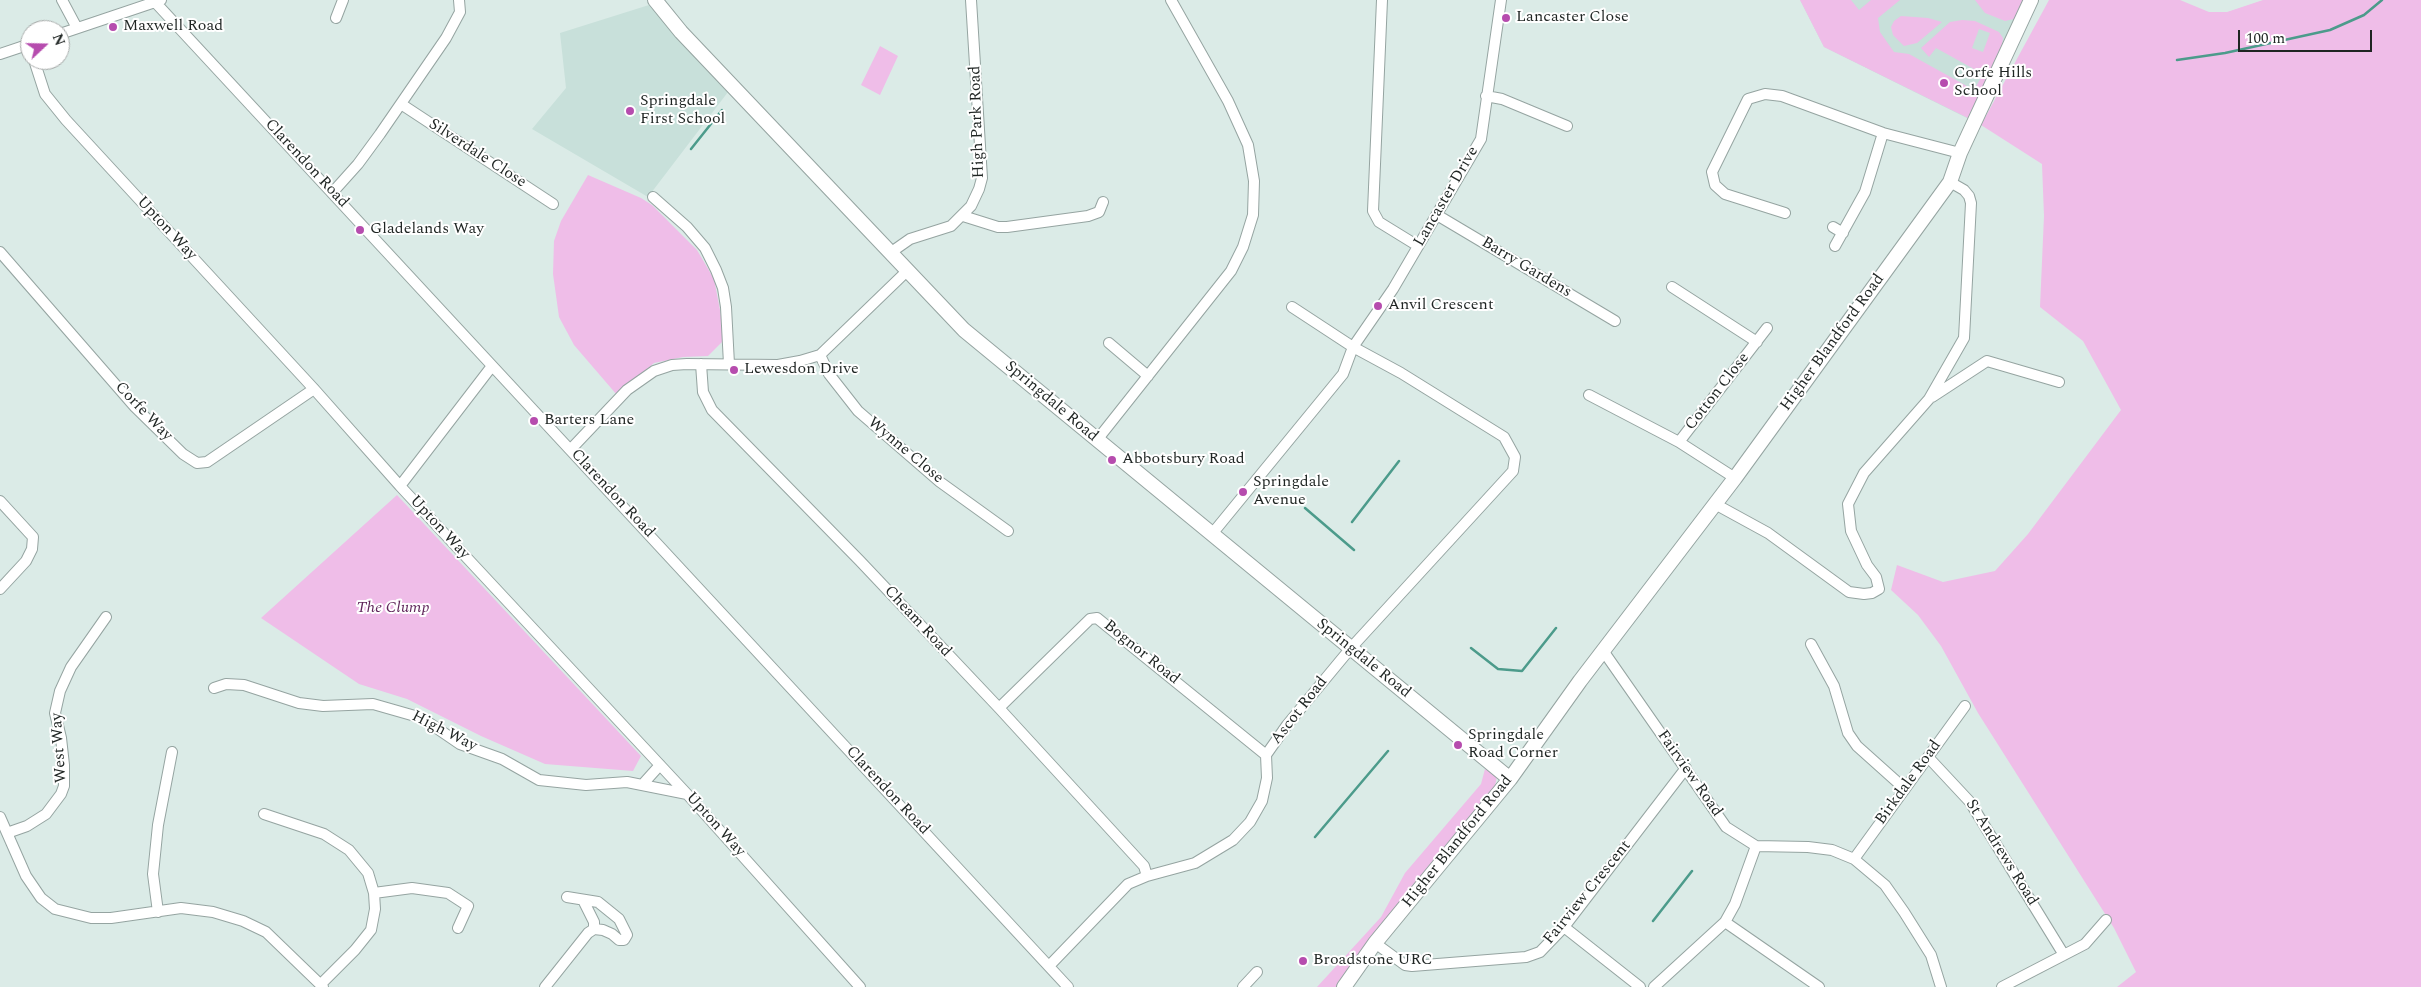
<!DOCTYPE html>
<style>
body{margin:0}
#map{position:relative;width:2421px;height:987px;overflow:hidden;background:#dbebe7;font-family:Spectral,serif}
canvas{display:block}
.north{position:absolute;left:20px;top:20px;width:50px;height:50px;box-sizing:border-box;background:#fff;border:1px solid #a5a8a7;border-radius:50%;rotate:69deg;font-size:14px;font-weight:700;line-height:20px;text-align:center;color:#1f2523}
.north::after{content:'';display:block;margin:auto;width:18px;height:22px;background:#b64cae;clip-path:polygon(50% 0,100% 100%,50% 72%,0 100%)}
.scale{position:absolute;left:2238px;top:30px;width:134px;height:22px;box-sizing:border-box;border:2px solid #1f2523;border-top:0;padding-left:6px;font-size:15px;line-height:18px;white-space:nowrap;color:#1f2523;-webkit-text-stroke:4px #fff;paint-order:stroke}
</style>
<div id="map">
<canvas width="2421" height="987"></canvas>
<div class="north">N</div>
<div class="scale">100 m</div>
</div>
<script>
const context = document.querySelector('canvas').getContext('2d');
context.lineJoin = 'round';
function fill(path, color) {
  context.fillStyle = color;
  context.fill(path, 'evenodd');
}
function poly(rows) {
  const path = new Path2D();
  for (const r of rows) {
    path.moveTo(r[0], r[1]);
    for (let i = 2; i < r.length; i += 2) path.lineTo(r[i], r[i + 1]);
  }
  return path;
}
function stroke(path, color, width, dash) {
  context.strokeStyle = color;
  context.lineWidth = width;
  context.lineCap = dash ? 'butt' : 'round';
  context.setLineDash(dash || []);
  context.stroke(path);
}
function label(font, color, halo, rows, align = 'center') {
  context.font = font + ' Spectral,serif';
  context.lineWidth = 4;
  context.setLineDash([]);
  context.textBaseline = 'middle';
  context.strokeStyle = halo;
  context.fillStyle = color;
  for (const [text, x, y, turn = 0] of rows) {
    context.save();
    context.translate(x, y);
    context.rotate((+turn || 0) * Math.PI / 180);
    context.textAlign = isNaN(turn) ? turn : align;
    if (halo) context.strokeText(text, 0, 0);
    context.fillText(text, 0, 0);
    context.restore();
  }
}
fill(poly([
 [1800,0,2031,0,1975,122,1824,47],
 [649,5,728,92,648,197,532,129,566,88,560,33]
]), '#c8e0da');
fill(poly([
 [1800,0,1851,0,1859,10,1871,0,1900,0,1878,18,1880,32,1894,52,1909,54,1974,90,1983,74,1936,48,1929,57,1921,48,1950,22,1962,20,1975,21,1999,32,2003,38,2002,45,1968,118,1824,47],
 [1979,29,1990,33,1983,52,1972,48],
 [1975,0,2031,0,2018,18,2005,21,1985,13],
 [2049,0,2180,0,2209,12,2227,12,2263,0,2421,0,2421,987,2117,987,2136,972,2114,928,1978,713,1941,646,1918,615,1891,590,1897,565,1943,582,1995,571,2028,534,2121,410,2083,341,2040,307,2044,216,2042,164,1981,125],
 [1901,16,1928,18,1942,22,1917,43,1904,46,1893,35,1891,27,1894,21],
 [880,46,898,56,880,95,861,85],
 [588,175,641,198,652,205,697,250,714,279,720,310,724,340,708,356,683,357,654,363,617,395,574,345,559,317,553,274,554,241,561,221],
 [397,495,641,756,633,771,545,764,481,736,407,699,359,684,261,618],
 [1485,769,1497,776,1494,791,1338,987,1317,987,1381,917,1405,873,1481,784]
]), '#efbde8');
stroke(poly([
 [2177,60,2225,53,2330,30,2364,15,2382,0],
 [691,149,722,110],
 [1305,508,1354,550],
 [1352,522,1399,461],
 [1471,648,1498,669,1522,671,1556,628],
 [1315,837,1388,751],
 [1653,921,1692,871]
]), '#4c9b8b', 2.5);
const street = poly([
 [62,0,77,28],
 [1382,0,1373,211,1379,222,1418,246],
 [155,2,1068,987],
 [336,18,343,0],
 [60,34,161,0],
 [0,54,30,44],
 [34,60,45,94,66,120,314,389,400,486,687,794,860,987],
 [1486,96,1502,99,1567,126],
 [401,104,553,204],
 [332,193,358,164,380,134,446,38,460,12,459,0],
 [653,197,687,227,705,248,716,270,723,288,726,307,729,364],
 [1785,213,1725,194,1715,185,1712,172,1748,99,1765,94,1782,96,1883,133,1960,153],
 [1437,215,1615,321],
 [963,216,998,227,1007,227,1088,216,1099,212,1103,202],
 [1833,227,1843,233],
 [1835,246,1865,192,1883,133],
 [0,252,135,407,183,454,197,463,207,462,314,389],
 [890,253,910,239,951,226,971,206,979,189,982,178,971,0],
 [1672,287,1757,342],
 [1109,343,1148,376],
 [820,355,829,374,858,411,940,482,1008,531],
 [701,364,703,392,712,410,860,561,999,708,1144,866,1147,876],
 [1589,395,1679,442,1735,478],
 [1932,397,1987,361,2059,382],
 [1097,440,1231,271,1243,247,1253,215,1254,181,1248,145,1228,101,1171,0],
 [1679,442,1767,328],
 [571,449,627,390,654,371,672,365,687,364,778,365,800,361,820,355,907,271],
 [400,486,492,366],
 [0,501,33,537,32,549,26,561,0,589],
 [1715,504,1768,533,1849,592,1864,594,1872,593,1879,589,1876,577,1867,565,1851,531,1848,504,1864,473,1929,399,1964,338,1971,203,1969,196,1964,190,1950,182],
 [1212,534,1343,374,1353,347,1393,289,1481,139,1501,0],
 [1811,644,1834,686,1848,733,1857,746,1905,789],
 [1604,652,1726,827,1756,846,1808,847,1832,850,1854,859,1885,885,1904,912,1931,955,1941,987],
 [214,688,226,684,244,685,299,703,323,706,373,704,422,718,460,744,502,759,539,780,586,785,627,782,687,794],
 [999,708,1090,619,1097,618,1266,755],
 [1928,757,1970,802,2064,955],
 [642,785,660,765],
 [264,814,324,834,349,850,368,873,374,893,375,909,371,930,355,950,321,984],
 [0,817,26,876,41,898,55,909,91,918,111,918,181,908,213,912,243,921,266,932,323,987],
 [7,833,27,826,46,814,61,794,64,786,64,765,61,738,55,713,60,691,71,667,106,617],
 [1854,859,1965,706],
 [374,893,412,888,448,893,468,906,458,928],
 [583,900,594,922,594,929],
 [158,912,153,874,158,825,172,752],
 [1725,922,1819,987],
 [1564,927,1640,987],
 [1375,943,1405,965,1412,966,1526,957,1540,952,1564,927,1686,768],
 [1049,966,1128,884,1147,876,1195,863,1233,840,1250,822,1262,801,1267,778,1266,755,1287,725,1350,649,1513,471,1515,457,1504,437,1401,373,1353,347,1292,307],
 [545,987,588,933,594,929,603,930,612,934,619,940,624,940,627,935,619,919,598,902,567,897],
 [1243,987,1257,972],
 [1654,987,1725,922,1735,904,1756,846],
 [2002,987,2085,944,2106,920]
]);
const secondary = poly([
 [655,0,681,32,964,330,1510,779],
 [1344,987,1375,943,1510,779,1580,681,1735,478,1950,182,1960,153,2031,0]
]);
stroke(street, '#95a4a1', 12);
stroke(secondary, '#95a4a1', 16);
stroke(street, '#fff', 10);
stroke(secondary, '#fff', 14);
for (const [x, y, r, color] of [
 [1506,18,5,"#b64cae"],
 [113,27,5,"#b64cae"],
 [1944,83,5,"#b64cae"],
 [630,111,5,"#b64cae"],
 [360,230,5,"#b64cae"],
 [1378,306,5,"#b64cae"],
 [734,370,5,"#b64cae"],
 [534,421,5,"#b64cae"],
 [1112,460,5,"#b64cae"],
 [1243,492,5,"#b64cae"],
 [1458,745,5,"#b64cae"],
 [1303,961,5,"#b64cae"]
]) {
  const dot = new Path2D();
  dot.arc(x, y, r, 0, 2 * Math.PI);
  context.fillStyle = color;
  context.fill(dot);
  stroke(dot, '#fff', 2);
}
label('16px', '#1f2523', '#fff', [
 ["Lancaster Close",1516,18],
 ["Maxwell Road",123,27],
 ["Corfe Hills",1954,74],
 ["School",1954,92],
 ["Springdale",640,102],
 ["First School",640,120],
 ["Gladelands Way",370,230],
 ["Anvil Crescent",1388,306],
 ["Lewesdon Drive",744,370],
 ["Barters Lane",544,421],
 ["Abbotsbury Road",1122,460],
 ["Springdale",1253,483],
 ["Avenue",1253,501],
 ["Springdale",1468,736],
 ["Road Corner",1468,754],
 ["Broadstone URC",1313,961]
], 'left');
label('16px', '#1f2523', '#fff', [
 ["High Park Road",978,122,-92],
 ["Silverdale Close",477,154,33],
 ["Clarendon Road",306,164,47],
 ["Lancaster Drive",1447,197,-60],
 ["Upton Way",166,229,47],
 ["Barry Gardens",1526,268,31],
 ["Higher Blandford Road",1833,343,-54],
 ["Cotton Close",1718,392,-52],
 ["Springdale Road",1051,402,40],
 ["Corfe Way",143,412,46],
 ["Wynne Close",905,451,40],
 ["Clarendon Road",612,494,47],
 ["Upton Way",439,528,47],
 ["Cheam Road",917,622,47],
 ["Bognor Road",1141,653,39],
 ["Springdale Road",1363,659,39],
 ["Ascot Road",1300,711,-52],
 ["High Way",444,732,27],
 ["West Way",60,748,-94],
 ["Fairview Road",1689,774,55],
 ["Birkdale Road",1909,783,-54],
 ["Clarendon Road",887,791,47],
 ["Upton Way",715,825,48],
 ["Higher Blandford Road",1458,842,-51],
 ["St Andrews Road",2001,853,58],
 ["Fairview Crescent",1588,893,-51]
]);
label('italic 16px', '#60265b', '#fff', [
 ["The Clump",393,609]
]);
</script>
